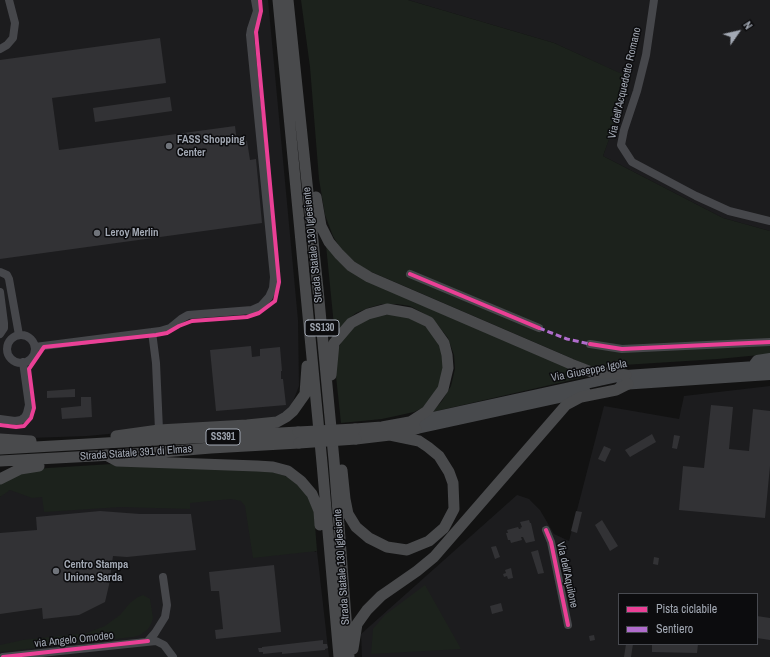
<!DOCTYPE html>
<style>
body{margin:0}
#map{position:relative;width:770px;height:657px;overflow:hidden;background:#121212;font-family:"Archivo Narrow",sans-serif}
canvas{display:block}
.legend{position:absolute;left:618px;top:593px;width:140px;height:52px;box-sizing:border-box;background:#0c0c0e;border:1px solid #484a50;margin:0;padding:5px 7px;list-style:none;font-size:12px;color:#a2a8b3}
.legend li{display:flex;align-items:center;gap:8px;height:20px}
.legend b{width:20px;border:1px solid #484a50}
.north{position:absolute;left:718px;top:12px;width:40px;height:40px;-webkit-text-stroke:3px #0c0c0e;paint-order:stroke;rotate:56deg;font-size:11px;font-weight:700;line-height:16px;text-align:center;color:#a2a8b3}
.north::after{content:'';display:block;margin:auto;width:14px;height:18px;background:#a2a8b3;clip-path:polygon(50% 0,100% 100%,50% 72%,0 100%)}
</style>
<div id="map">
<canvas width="770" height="657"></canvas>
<ul class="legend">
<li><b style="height:5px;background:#ea4096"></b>Pista ciclabile</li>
<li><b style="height:5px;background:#b06ccc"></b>Sentiero</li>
</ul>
<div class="north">N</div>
</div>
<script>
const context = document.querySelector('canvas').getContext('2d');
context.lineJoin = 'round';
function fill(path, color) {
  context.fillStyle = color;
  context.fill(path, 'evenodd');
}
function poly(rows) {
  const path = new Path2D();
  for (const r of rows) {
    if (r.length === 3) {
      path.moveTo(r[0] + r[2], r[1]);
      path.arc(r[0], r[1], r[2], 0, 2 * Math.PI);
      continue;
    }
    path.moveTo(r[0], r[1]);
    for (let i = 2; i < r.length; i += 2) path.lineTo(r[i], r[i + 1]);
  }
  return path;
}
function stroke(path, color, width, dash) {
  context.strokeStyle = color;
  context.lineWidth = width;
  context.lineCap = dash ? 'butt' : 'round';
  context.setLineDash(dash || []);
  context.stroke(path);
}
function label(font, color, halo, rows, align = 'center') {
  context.font = font + ' "Archivo Narrow",sans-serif';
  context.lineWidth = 3;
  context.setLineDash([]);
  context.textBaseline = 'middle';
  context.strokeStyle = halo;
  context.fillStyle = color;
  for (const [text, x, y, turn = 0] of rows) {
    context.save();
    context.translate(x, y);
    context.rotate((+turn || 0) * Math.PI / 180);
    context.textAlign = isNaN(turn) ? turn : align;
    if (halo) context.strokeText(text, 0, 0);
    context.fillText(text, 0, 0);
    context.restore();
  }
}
fill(poly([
 [0,0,268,0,298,320,299,386,292,404,282,415,271,419,87,436,30,438,0,437],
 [408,0,770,0,770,231,723,218,603,156,630,78,554,43],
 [770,386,770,657,362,657,361,634,517,495,529,499,540,510,554,534,569,541,604,406,679,419,684,396],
 [619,594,757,594,757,644,619,644],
 [271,483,315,552,317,551,329,657,0,657,0,497,4,493,18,485]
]), '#1c1c1e');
fill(poly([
 [301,0,408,0,554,43,631,78,603,156,723,218,770,231,770,354,718,359,592,367,367,270,355,262,342,251,333,236,325,215,319,179,310,67],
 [326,245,338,261,587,375,585,377,432,412,442,401,451,386,455,369,454,355,448,338,437,324,425,314,410,306,397,304,382,304,368,308,356,313,347,320,335,336],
 [396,313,422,323,433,333,441,344,445,357,440,388,424,407,414,412,382,419,341,423,335,367,338,350,342,340,349,329,369,317],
 [112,464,270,471,288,477,296,483,306,493,310,503,314,512,317,551,253,558,245,506,241,501,231,499,190,503,190,509,121,507,44,512,42,497,32,498,10,490,0,497,0,483,32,469],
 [425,585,461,649,371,654,373,629,385,615],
 [143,595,150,599,153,618,151,624,148,629,140,635,133,637,0,652,0,645,23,640,87,633,105,626,120,615,130,603,138,597]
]), '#1c221c');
fill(poly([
 [160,38,166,83,52,98,59,150,235,126,237,142,247,141,250,160,256,159,262,223,0,259,0,60],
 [170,97,172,111,95,122,93,108],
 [251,346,252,357,260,356,260,349,280,347,282,371,281,371,281,379,283,379,286,405,216,411,210,350],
 [75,389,75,397,47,398,47,391],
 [81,397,91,397,92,417,62,419,61,408,81,406],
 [711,405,733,407,729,449,749,451,753,409,770,411,770,466,765,518,679,510,683,466,704,468],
 [652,434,656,442,630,457,625,450],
 [674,435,680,436,677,449,672,448],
 [604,446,611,449,605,462,598,459],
 [100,511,140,514,191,514,196,550,127,557,113,556,109,585,105,602,79,615,43,619,42,608,0,614,0,533,37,530,36,517],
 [576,511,582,512,577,533,571,531],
 [529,520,530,523,531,523,535,541,526,543,523,537,521,537,522,540,511,543,510,540,508,540,506,533,508,533,507,530,518,527,519,529,521,529,520,528,522,527,520,522],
 [602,520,618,546,610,551,595,525],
 [496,546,500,557,495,559,491,547],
 [538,550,544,573,538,574,531,552],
 [654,557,659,558,658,565,653,564],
 [274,565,281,632,216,639,215,630,223,629,219,591,211,591,209,572],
 [511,568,513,578,508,579,507,576,504,577,503,574,506,573,505,570],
 [501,603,503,611,492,614,490,606],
 [757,616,770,618,770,640,757,638],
 [594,635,595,640,590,641,589,636],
 [323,640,323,644,327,644,328,648,325,649,325,650,282,654,282,652,263,654,263,652,259,652,258,648,262,648,262,647],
 [626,644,633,644,631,657,624,657],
 [652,644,698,644,697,653,652,652]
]), '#323235');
stroke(poly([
 [654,0,646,55,637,91,624,130,621,145,632,162,696,196,729,211,770,221],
 [0,49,7,45,13,38,15,23,9,0],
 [0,272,7,275,9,279,19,335],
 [410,274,539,328],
 [0,292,4,323,4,328,0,334],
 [152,332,156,363,159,430],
 [21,349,14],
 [590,344,622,349,770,342],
 [35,347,160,331,170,328,181,319,188,315,252,310,261,306,269,297,273,288,274,277,250,35,251,29,257,11,255,0],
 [0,419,15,421,21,420,25,417,27,413,29,405,23,362],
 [546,530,551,542,568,625],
 [148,641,155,633,165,617,167,605,163,577],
 [3,657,156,641,164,645,173,657]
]), '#46474b', 8);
stroke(poly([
 [754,364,757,360,770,358],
 [621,385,770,375],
 [415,421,626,375,770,365],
 [416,429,586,392]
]), '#484a4d', 10);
stroke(poly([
 [278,0,322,463,339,657],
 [288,0,318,289,334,460,349,657],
 [316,197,321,226,329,242,339,254,351,266,369,277,571,364,594,373,613,373,626,375],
 [331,375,334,343,351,323,368,314,387,309,410,313,429,322,444,343,447,355,448,368,443,389,427,411,410,422],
 [355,429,382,427,415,421],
 [116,436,159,430,247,425,277,422,286,417,293,411,305,394,307,366],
 [0,439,31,441],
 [356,439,390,435,416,429],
 [0,449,298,432],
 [106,455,117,461,257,466,273,467,288,471,301,481,312,494,319,511,320,525],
 [0,461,150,453,211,448,299,443],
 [342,470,345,499,348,514,356,527,369,538,387,547,407,550,429,541,444,528,454,509,453,483,449,472,439,456,428,447,419,441,390,435],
 [0,479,20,469,39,466],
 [353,649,357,624,367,610,381,596,417,571,434,557,566,405,581,397,616,390,628,384]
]), '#494a4c', 11);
stroke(poly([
 [298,432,355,429],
 [299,443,356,439]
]), '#494a4c', 11);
stroke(poly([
 [539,328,567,339,590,344]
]), '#b06ccc', 3, [6, 3]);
stroke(poly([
 [410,274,539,328],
 [590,344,622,349,770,342],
 [0,425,16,427,24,426,31,418,34,408,29,369,44,347,156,335,167,333,179,326,192,321,247,317,259,313,275,301,279,282,256,32,261,11,260,0],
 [546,530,551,542,568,625],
 [3,657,148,641]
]), '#ea4096', 4);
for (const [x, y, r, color] of [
 [169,146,4,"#70747b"],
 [97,233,4,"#70747b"],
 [56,571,4,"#70747b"]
]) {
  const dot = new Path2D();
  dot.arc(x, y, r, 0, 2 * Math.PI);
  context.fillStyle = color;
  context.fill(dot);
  stroke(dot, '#0c0c0e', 1.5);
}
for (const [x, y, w] of [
 [322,328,34],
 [223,437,34]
]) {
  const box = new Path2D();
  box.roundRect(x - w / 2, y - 8, w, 16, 3);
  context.fillStyle = '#0c0c0e';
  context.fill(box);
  stroke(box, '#a2a8b3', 1);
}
label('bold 10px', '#a2a8b3', null, [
 ["SS130",322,328],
 ["SS391",223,437]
]);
label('11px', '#a2a8b3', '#0c0c0e', [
 ["Via dell'Acquedotto Romano",625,83,-77],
 ["Strada Statale 130 Iglesiente",313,245,-96],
 ["Via Giuseppe Igola",589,371,-11],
 ["Strada Statale 391 di Elmas",136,453,-4],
 ["Strada Statale 130 Iglesiente",342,567,-94],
 ["Via dell'Aquilone",567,575,78],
 ["via Angelo Omodeo",74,640,-6]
]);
label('bold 11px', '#a2a8b3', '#0c0c0e', [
 ["FASS Shopping",177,140],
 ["Center",177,153],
 ["Leroy Merlin",105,233],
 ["Centro Stampa",64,565],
 ["Unione Sarda",64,578]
], 'left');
</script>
